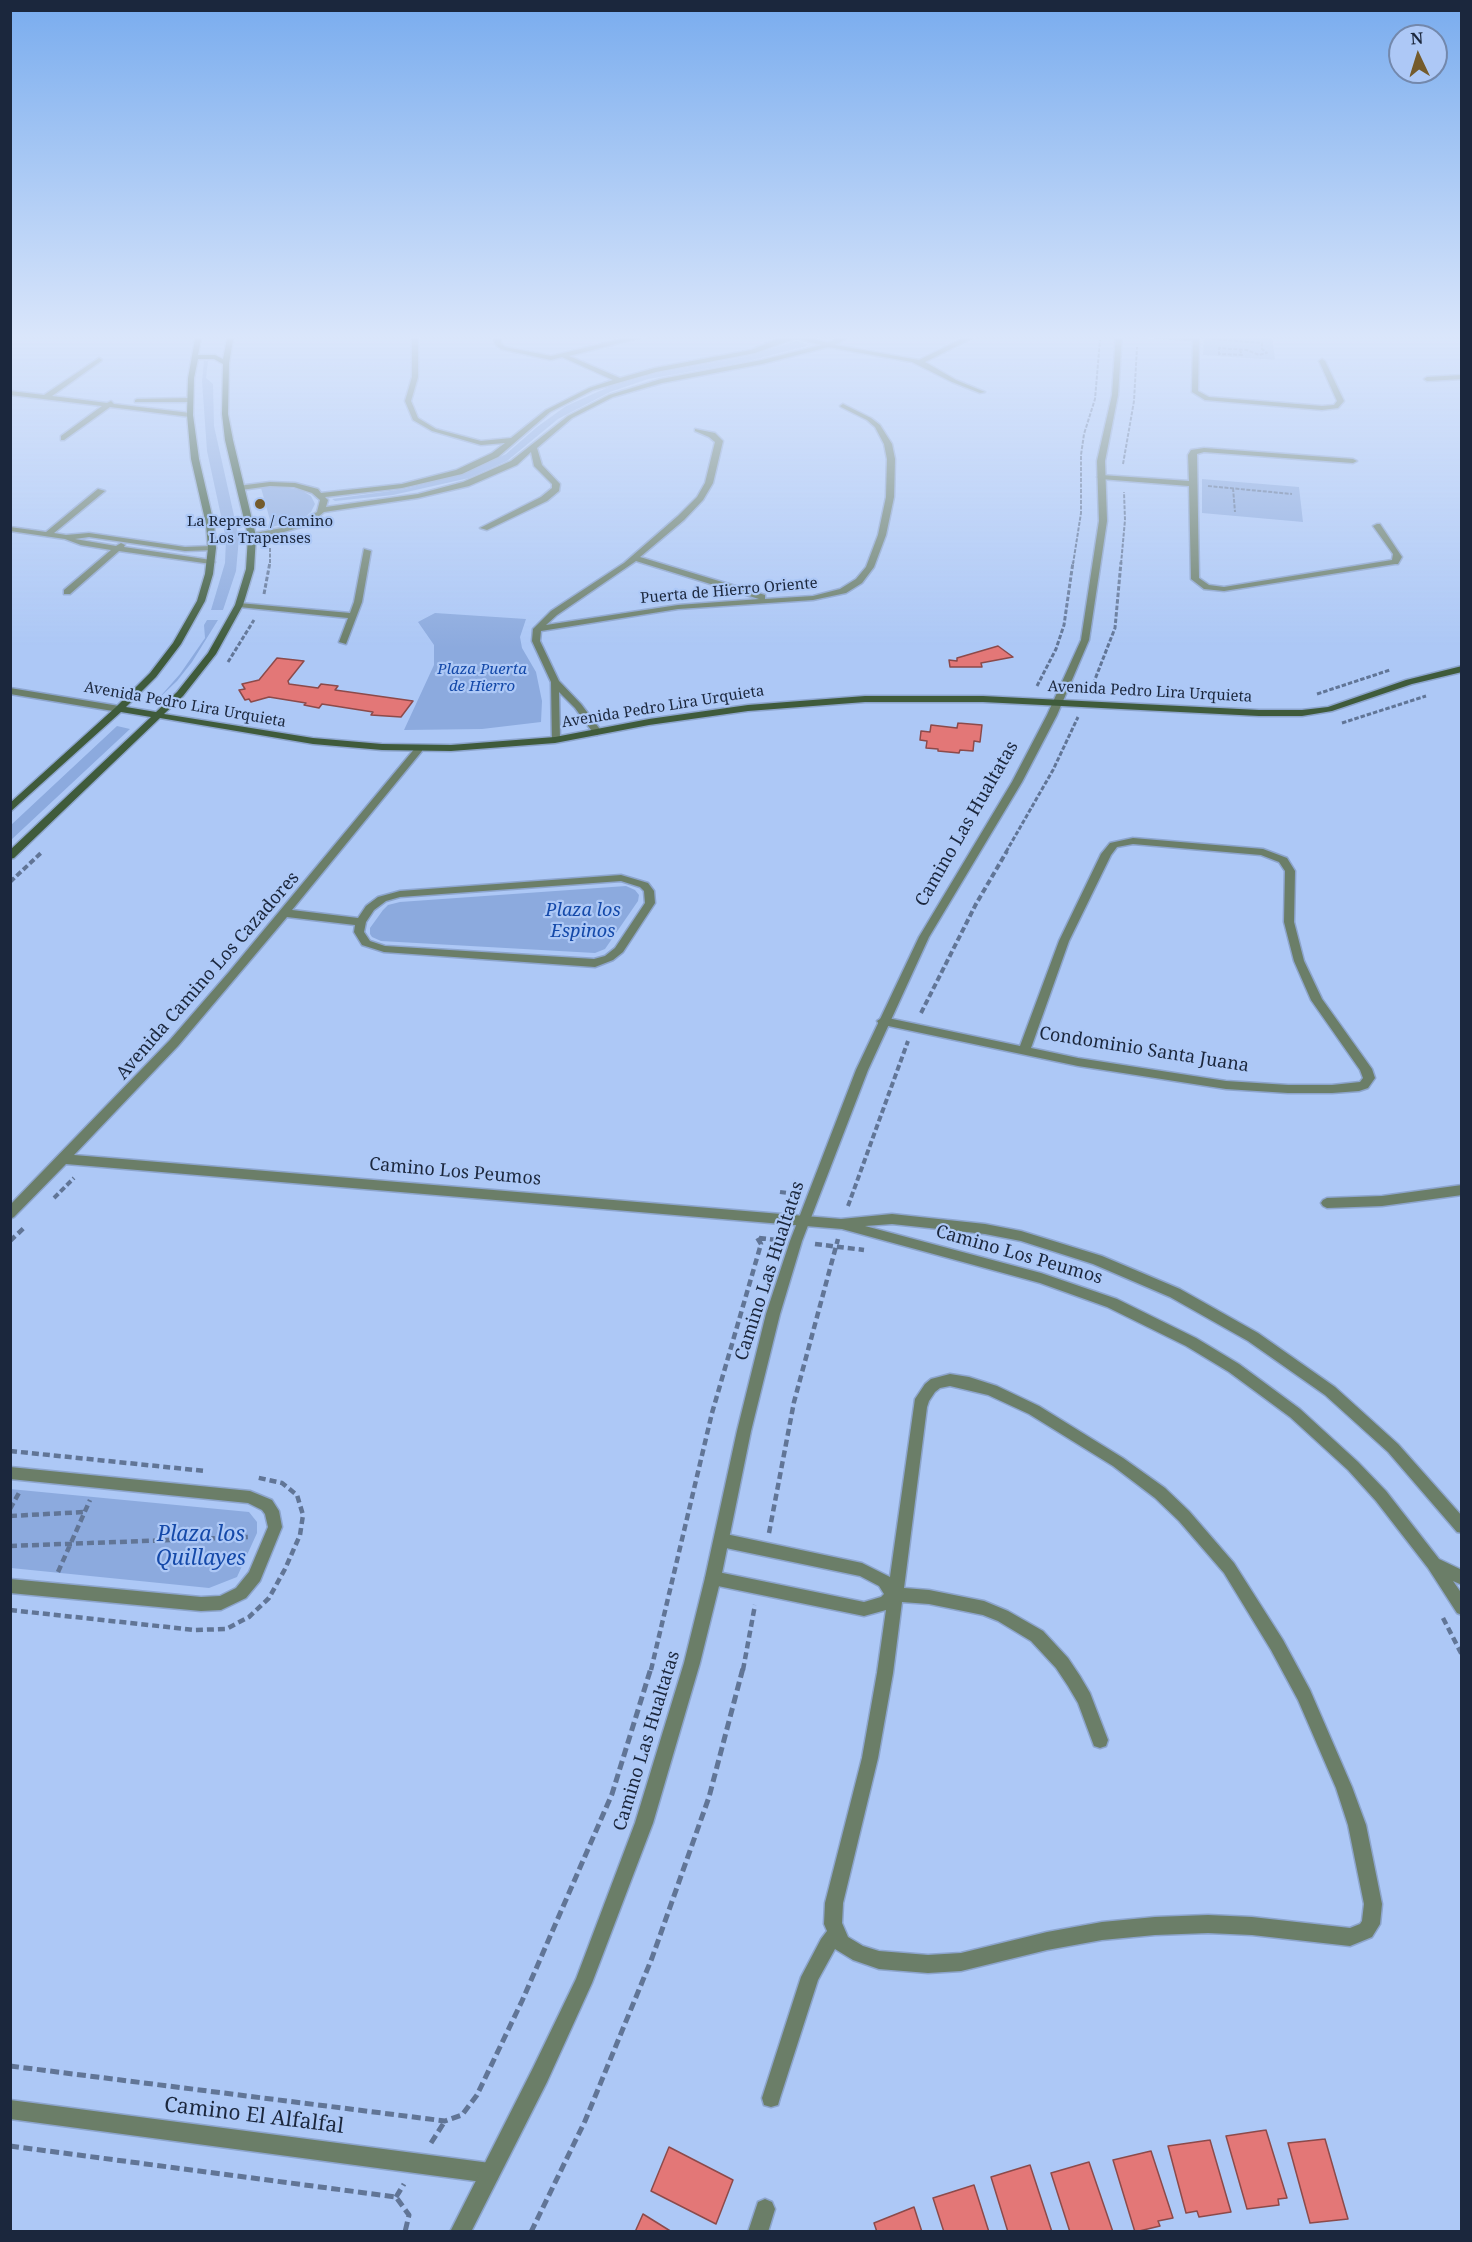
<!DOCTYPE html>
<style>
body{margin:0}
#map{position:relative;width:1472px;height:2242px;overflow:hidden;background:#adc8f6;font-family:"Noto Serif",serif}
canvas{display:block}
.frame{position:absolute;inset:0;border:12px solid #1b273d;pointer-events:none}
.north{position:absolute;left:1388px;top:24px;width:60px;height:60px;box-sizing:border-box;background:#adc8f6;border:2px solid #7388ac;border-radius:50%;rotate:356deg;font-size:16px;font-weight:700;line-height:24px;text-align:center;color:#1b273d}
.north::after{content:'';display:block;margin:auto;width:21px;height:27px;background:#745b2c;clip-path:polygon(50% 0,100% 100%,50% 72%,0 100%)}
</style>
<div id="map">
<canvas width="1472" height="2242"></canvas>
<div class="frame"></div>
<div class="north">N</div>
</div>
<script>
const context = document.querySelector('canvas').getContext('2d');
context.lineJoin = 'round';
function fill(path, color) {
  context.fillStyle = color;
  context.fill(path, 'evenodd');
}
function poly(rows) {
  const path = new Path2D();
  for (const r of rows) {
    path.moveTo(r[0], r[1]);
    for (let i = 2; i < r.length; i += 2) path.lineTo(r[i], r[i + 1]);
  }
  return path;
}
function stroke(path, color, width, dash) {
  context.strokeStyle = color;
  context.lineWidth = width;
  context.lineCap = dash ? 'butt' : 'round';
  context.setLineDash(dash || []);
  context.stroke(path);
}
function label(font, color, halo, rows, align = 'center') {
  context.font = font + ' "Noto Serif",serif';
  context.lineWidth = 4.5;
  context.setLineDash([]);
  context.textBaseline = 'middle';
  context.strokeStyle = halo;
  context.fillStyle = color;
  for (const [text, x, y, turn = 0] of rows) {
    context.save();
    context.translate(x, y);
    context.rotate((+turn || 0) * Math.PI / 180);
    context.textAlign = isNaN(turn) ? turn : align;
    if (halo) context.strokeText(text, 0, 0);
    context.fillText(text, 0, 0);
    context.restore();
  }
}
fill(poly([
 [1204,334,1272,334,1275,360,1203,355],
 [795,341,810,345,745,362,648,379,610,392,558,419,507,461,469,478,393,495,335,501,332,499,405,489,466,473,506,454,537,427,566,406,611,386,657,373,749,356],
 [204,361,208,361,206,378,213,384,214,426,239,538,236,571,223,610,211,610,225,563,226,539,207,451,202,381],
 [1202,479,1299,487,1303,522,1202,513],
 [278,486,301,490,311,496,315,504,311,512,303,519,272,527,261,488],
 [435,613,526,619,520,637,522,648,536,672,542,701,541,722,482,729,404,730,434,665,434,645,418,622],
 [207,620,218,620,192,662,177,681,158,699,180,674,205,638,204,625],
 [117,726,130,729,11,840,11,825],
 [626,886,635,890,639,895,638,901,605,949,595,953,381,941,372,937,370,934,370,928,383,910,388,905,400,902],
 [10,1489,249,1512,257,1522,257,1533,237,1577,209,1588,11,1568]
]), '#8caade');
const building = poly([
 [998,646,1013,657,981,663,982,667,950,667,949,660,957,661,957,658,998,646],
 [277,658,304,661,288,681,289,684,318,688,321,684,338,686,335,690,413,701,401,717,371,715,373,712,322,704,319,708,304,705,306,703,269,697,251,702,249,699,245,700,239,690,245,689,242,684,259,680,277,658],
 [958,723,982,725,980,742,974,741,973,751,960,750,959,753,938,751,938,749,926,748,927,741,920,740,921,731,930,732,931,725,957,728,958,723],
 [1266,2130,1287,2198,1278,2199,1279,2205,1247,2209,1226,2136,1266,2130],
 [1325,2139,1348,2219,1310,2223,1288,2143,1325,2139],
 [1210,2140,1231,2212,1199,2217,1197,2211,1186,2213,1168,2146,1210,2140],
 [669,2147,733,2180,716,2224,651,2191,669,2147],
 [1151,2151,1173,2218,1158,2221,1160,2226,1135,2232,1113,2160,1151,2151],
 [1089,2162,1113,2232,1070,2232,1051,2173,1089,2162],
 [1030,2165,1052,2232,1008,2232,991,2177,1030,2165],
 [974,2185,989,2232,944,2232,933,2198,974,2185],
 [914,2207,922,2232,877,2232,874,2223,914,2207],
 [643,2214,672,2232,635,2232,643,2214]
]);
fill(building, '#e37777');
stroke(building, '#8c4a4a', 1.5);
const minor = poly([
 [412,334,418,334,418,377,411,401,418,418,436,429,481,441,511,438,546,410,589,388,613,380,562,357,551,360,501,349,495,344,494,334,500,334,501,343,505,347,551,356,643,334,654,334,569,356,620,378,655,368,751,350,790,334,803,334,802,336,828,343,845,334,853,334,835,345,919,360,972,334,980,334,925,362,956,380,985,392,980,393,952,382,912,362,828,347,762,364,662,383,613,397,572,418,537,448,542,465,560,484,559,491,547,501,487,530,480,528,541,497,552,488,552,484,534,466,531,452,517,465,469,486,418,498,324,512,308,525,284,532,249,538,249,534,282,528,302,521,317,512,320,500,312,493,294,487,270,486,241,490,237,488,238,486,270,482,295,483,318,489,321,493,402,484,456,470,492,453,505,443,481,445,432,431,413,420,405,401,412,377,412,334],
 [796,338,822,345,762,360,661,379,609,395,568,416,511,461,463,482,418,494,326,507,328,500,325,497,402,488,462,474,498,457,550,412,593,390,656,372,755,353,796,338],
 [1136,334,1193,336,1193,334,1199,334,1198,391,1209,397,1322,406,1334,405,1337,401,1319,361,1322,359,1325,361,1344,401,1338,408,1322,410,1205,400,1192,392,1193,340,1139,336,1136,334],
 [99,358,102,360,101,361,52,396,107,403,111,401,114,404,190,413,193,415,190,417,110,407,64,440,61,440,61,436,102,406,10,395,10,391,44,395,99,358],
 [1462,375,1462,379,1427,381,1424,379,1427,377,1462,375],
 [137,399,190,398,193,400,190,402,135,402,135,400,137,399],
 [843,404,871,418,880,425,892,444,895,459,894,497,886,535,874,567,862,583,846,593,813,600,678,609,541,631,540,641,559,681,581,704,602,732,597,735,594,734,575,708,559,692,560,740,558,742,552,742,551,682,532,641,533,629,551,611,624,563,678,516,697,497,705,483,715,442,709,437,695,431,695,429,715,433,723,441,713,483,703,500,684,520,640,557,765,595,765,599,813,596,840,589,856,579,866,567,878,535,886,497,887,459,884,444,875,427,867,420,841,407,840,406,843,404],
 [636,561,759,599,760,599,678,605,546,625,557,615,636,561],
 [1204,448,1353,459,1357,461,1353,463,1204,452,1197,454,1199,578,1209,585,1224,587,1392,560,1393,554,1373,526,1377,524,1380,524,1402,557,1398,564,1395,564,1224,591,1204,589,1191,579,1189,486,1101,479,1097,477,1101,475,1189,481,1188,455,1191,450,1204,448],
 [98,489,105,491,54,533,66,535,89,533,185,547,212,546,216,548,215,550,185,551,89,537,75,539,116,546,121,543,125,545,124,547,211,560,215,562,211,564,119,551,70,594,64,594,64,590,111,550,81,545,65,539,10,531,10,527,46,532,98,489],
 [364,549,371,551,362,602,346,644,339,642,348,618,239,607,235,605,239,603,350,613,354,602,364,549],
 [10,688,119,706,124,709,119,712,10,694,10,688],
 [419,746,422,747,422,751,292,910,358,918,366,906,378,897,400,891,621,875,648,883,654,891,655,903,623,952,613,960,595,967,384,952,362,945,354,932,355,925,287,917,178,1046,74,1155,841,1219,892,1214,985,1224,1021,1231,1102,1256,1180,1289,1258,1333,1335,1387,1398,1444,1462,1516,1462,1533,1457,1532,1388,1452,1325,1395,1248,1341,1170,1297,1093,1264,1021,1241,985,1234,892,1224,865,1226,1041,1273,1117,1299,1196,1338,1239,1364,1300,1409,1358,1462,1386,1491,1439,1559,1462,1570,1462,1585,1453,1581,1462,1594,1462,1615,1457,1613,1428,1568,1376,1501,1348,1470,1290,1417,1229,1372,1186,1346,1107,1307,1040,1283,842,1229,66,1164,14,1217,10,1219,10,1205,170,1040,229,972,416,747,419,746],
 [621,881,640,887,644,891,645,903,615,948,605,956,594,959,385,946,370,941,364,932,366,922,374,910,386,901,400,897,621,881],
 [1133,838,1263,849,1287,858,1295,871,1294,922,1304,961,1322,999,1372,1069,1375,1078,1368,1088,1359,1091,1332,1093,1288,1093,1226,1089,1078,1066,879,1024,877,1021,883,1017,1020,1046,1059,941,1101,854,1110,843,1133,838],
 [1133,844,1261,855,1279,862,1285,871,1284,922,1294,961,1311,1000,1360,1070,1363,1078,1360,1082,1332,1085,1288,1085,1226,1081,1078,1058,1031,1048,1069,941,1111,855,1117,847,1133,844],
 [1462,1185,1462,1195,1382,1206,1327,1208,1323,1206,1321,1203,1323,1200,1327,1198,1382,1196,1462,1185],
 [950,1374,969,1377,997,1386,1039,1406,1123,1458,1165,1488,1189,1511,1234,1563,1283,1640,1310,1690,1352,1787,1366,1825,1382,1904,1380,1924,1372,1937,1350,1946,1252,1935,1208,1933,1155,1935,1102,1940,1047,1950,961,1971,928,1973,879,1969,853,1960,835,1949,818,1980,780,2098,778,2105,771,2107,764,2105,762,2098,801,1977,821,1939,827,1931,824,1924,825,1903,862,1758,877,1673,886,1610,864,1616,713,1585,708,1583,705,1578,708,1573,713,1571,864,1602,881,1597,884,1594,879,1586,860,1576,721,1547,716,1545,714,1540,716,1535,721,1533,862,1563,890,1577,915,1399,925,1384,931,1379,950,1374],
 [950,1386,988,1395,1029,1414,1113,1466,1155,1498,1179,1521,1224,1573,1271,1650,1298,1700,1336,1788,1348,1825,1364,1904,1362,1921,1360,1924,1350,1928,1252,1917,1208,1915,1155,1917,1102,1922,1047,1932,961,1953,928,1955,879,1951,863,1946,848,1937,842,1923,843,1903,878,1758,893,1673,902,1602,929,1604,983,1615,998,1621,1031,1641,1056,1668,1068,1686,1078,1703,1094,1746,1100,1748,1106,1746,1108,1740,1090,1693,1080,1676,1068,1658,1043,1631,1008,1611,984,1601,929,1590,904,1588,927,1407,929,1401,935,1392,940,1388,950,1386],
 [10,1467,250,1491,272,1500,279,1511,282,1527,260,1581,246,1598,221,1610,201,1611,10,1593,10,1579,201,1597,220,1596,236,1588,249,1572,268,1527,265,1514,262,1510,248,1503,10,1479,10,1467],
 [10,2100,490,2163,497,2166,500,2173,497,2180,490,2183,10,2119,10,2100],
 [765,2199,772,2202,775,2209,768,2232,748,2232,758,2202,765,2199]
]);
const tertiary = poly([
 [1116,334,1122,334,1118,395,1105,461,1107,521,1089,640,1057,715,1022,782,929,937,868,1070,802,1241,780,1314,751,1431,721,1578,700,1663,653,1823,592,1983,547,2082,471,2232,450,2232,533,2068,576,1979,635,1823,684,1663,705,1578,737,1431,766,1314,790,1241,856,1070,919,937,1012,782,1047,715,1081,640,1099,521,1097,461,1112,395,1116,334]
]);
const secondary = poly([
 [196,334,202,334,198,355,215,355,223,359,228,334,234,334,229,363,228,414,233,440,256,536,254,569,243,605,216,654,183,696,164,714,313,738,382,744,451,745,555,737,649,719,748,705,865,696,983,696,1259,710,1302,710,1328,707,1406,680,1462,666,1462,672,1412,684,1332,711,1302,716,1259,716,983,702,865,702,748,711,649,725,555,743,451,751,382,750,313,744,160,718,14,858,10,859,10,850,151,717,121,712,10,812,10,803,116,707,150,673,173,643,197,601,205,574,208,548,206,524,191,459,187,415,188,378,196,334],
 [198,359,214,359,223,364,222,414,225,440,248,536,246,569,235,605,208,653,177,692,156,712,126,707,156,677,181,644,205,601,213,574,216,548,214,524,199,459,193,415,194,378,198,359]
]);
stroke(minor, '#8da5cd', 3);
stroke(tertiary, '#8da5cd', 3);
stroke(secondary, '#8da5cd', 3);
stroke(poly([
 [1212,339,1262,343,1262,349,1267,353,1259,355,1247,350,1219,348,1219,354,1242,355,1240,350],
 [1123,464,1134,401,1137,347],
 [1208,486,1292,494],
 [1233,488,1235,512],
 [270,548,270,564],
 [1073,564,1081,513,1081,455,1084,434,1095,399,1100,340],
 [1121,564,1125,520,1124,492]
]), '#617596', 2, [4, 1.5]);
stroke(poly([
 [264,594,270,562],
 [228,662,254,620],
 [1037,686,1056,649,1064,625,1073,562],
 [1095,688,1092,687,1115,628,1121,562],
 [1317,694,1390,670],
 [1342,723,1426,696],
 [1006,852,1053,770,1078,717]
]), '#617596', 3, [4.5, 2]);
stroke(poly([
 [10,882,42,852],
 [921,1013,976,904,1007,851],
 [780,1192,794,1194],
 [54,1198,74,1178],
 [848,1206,908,1041]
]), '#617596', 4, [6, 3]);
stroke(poly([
 [759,1238,778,1240],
 [10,1241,25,1227],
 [815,1244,864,1250],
 [10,1451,205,1471],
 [10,1509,20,1491],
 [10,1516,85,1512],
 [769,1533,794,1402,838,1239],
 [10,1546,251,1537],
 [58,1572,90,1500],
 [10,1610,195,1630,226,1629,249,1617,269,1598,285,1569,300,1535,303,1515,297,1495,282,1483,255,1477],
 [1443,1618,1462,1655],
 [651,1670,712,1413,761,1244,756,1236],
 [743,1670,755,1605]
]), '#617596', 4.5, [7, 4]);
stroke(poly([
 [10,2066,445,2121,462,2115,477,2095,522,2001,612,1794,651,1668],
 [431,2143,445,2121],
 [10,2146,396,2197,409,2215,405,2232],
 [396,2197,404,2184],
 [531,2232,585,2121,652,1958,709,1797,743,1668]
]), '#617596', 5, [9, 4.5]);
fill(minor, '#6b7e68');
fill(tertiary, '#6b7e68');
fill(secondary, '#3f5b3b');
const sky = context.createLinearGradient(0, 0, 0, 648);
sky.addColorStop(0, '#79acee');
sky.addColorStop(0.52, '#dae6fb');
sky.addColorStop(1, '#dae6fb00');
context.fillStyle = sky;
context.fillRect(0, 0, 1472, 648);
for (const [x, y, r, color] of [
 [260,504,6,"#745b2c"]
]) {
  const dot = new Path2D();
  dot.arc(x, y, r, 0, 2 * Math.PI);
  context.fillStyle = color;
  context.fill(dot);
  stroke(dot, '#adc8f6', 2);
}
label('15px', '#1b273d', '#adc8f6', [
 ["La Represa / Camino",260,522],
 ["Los Trapenses",260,539]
]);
label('15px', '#1b273d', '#adc8f6', [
 ["Puerta de Hierro Oriente",729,591,-5],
 ["Avenida Pedro Lira Urquieta",1150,692,3],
 ["Avenida Pedro Lira Urquieta",185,705,10],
 ["Avenida Pedro Lira Urquieta",663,707,-9]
]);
label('italic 15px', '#1449a9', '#adc8f6', [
 ["Plaza Puerta",482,670],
 ["de Hierro",482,687]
]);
label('18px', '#1b273d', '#adc8f6', [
 ["Camino Las Hualtatas",967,824,-60],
 ["Avenida Camino Los Cazadores",208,976,-49],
 ["Condominio Santa Juana",1144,1050,9],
 ["Camino Los Peumos",455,1172,5],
 ["Camino Los Peumos",1019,1255,16],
 ["Camino Las Hualtatas",770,1271,-72],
 ["Camino Las Hualtatas",647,1741,-73]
]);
label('italic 18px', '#1449a9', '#adc8f6', [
 ["Plaza los",583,911],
 ["Espinos",583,932]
]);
label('italic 21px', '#1449a9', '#adc8f6', [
 ["Plaza los",201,1535],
 ["Quillayes",201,1559]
]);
label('21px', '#1b273d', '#adc8f6', [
 ["Camino El Alfalfal",254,2116,7]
]);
</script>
